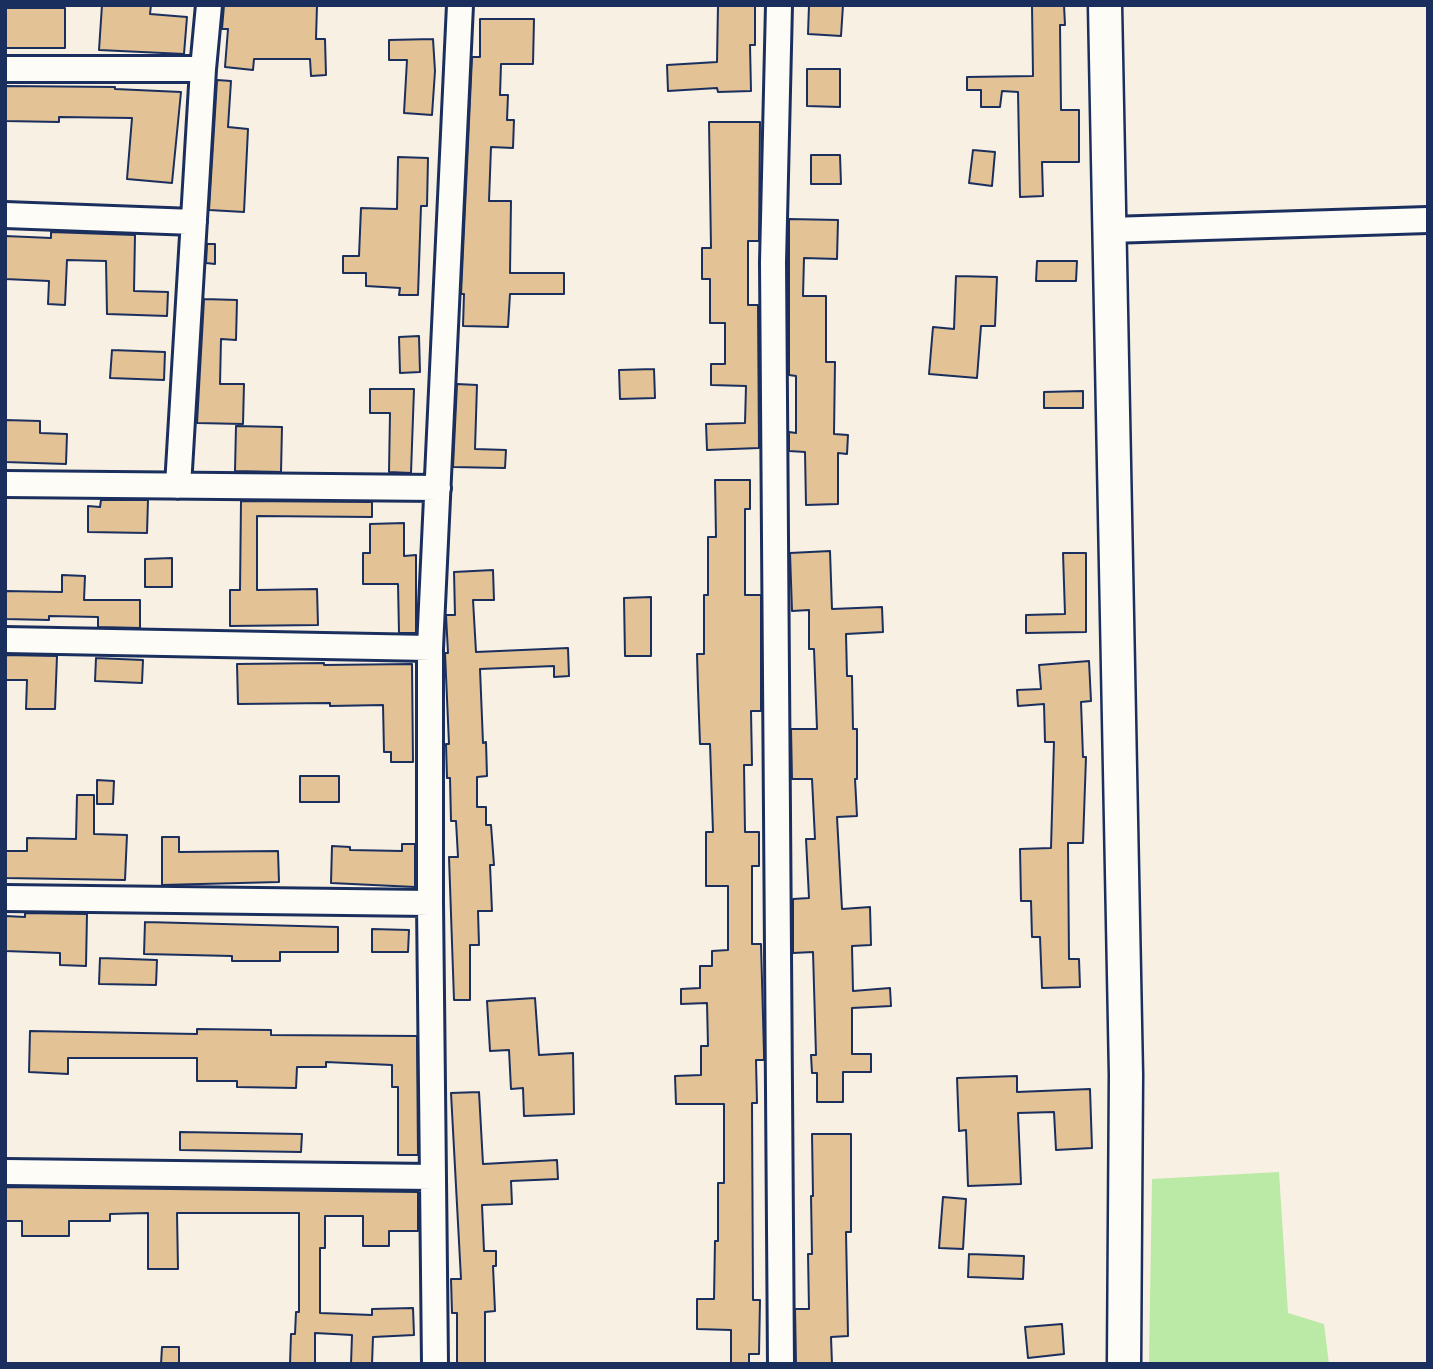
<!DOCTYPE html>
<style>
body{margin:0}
#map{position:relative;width:1433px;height:1369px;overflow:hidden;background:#f8f0e3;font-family:Pangolin,sans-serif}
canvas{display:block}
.frame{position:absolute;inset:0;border:7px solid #1b2f5e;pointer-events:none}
</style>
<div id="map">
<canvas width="1433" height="1369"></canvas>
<div class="frame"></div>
</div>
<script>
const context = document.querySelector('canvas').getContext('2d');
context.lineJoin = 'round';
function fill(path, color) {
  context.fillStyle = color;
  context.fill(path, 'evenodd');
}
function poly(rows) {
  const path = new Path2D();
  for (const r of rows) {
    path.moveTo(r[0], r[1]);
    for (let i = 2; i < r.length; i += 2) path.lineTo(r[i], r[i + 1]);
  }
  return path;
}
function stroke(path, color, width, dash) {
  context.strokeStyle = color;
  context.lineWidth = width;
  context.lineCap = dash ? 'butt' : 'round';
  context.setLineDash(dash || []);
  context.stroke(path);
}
fill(poly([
 [1279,1172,1288,1313,1324,1324,1329,1364,1149,1364,1152,1179]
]), '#bbe9a6');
const building = poly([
 [102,5,151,5,150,14,187,17,184,54,99,50,102,5],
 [224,5,317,5,316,39,325,39,326,75,311,76,310,59,254,59,253,70,225,67,228,29,222,29,224,5],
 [718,5,755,5,755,45,750,45,751,91,718,92,717,88,668,91,667,65,717,62,718,5],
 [809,5,843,5,841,36,808,34,809,5],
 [1032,5,1064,5,1065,25,1060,25,1061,110,1079,110,1079,162,1042,162,1043,196,1020,197,1018,92,1002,91,1000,107,981,107,981,90,967,90,967,77,1033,76,1032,5],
 [5,8,65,8,65,48,5,48,5,8],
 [480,19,534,19,533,64,501,64,500,95,508,95,507,120,514,120,513,148,491,147,489,201,511,201,510,273,564,273,564,294,510,294,508,327,463,326,464,294,461,294,472,57,480,57,480,19],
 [433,39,435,71,432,115,404,113,407,60,389,60,389,40,433,39],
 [807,69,840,69,840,107,807,106,807,69],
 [217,80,231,81,228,127,248,129,244,212,209,210,217,80],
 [5,86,115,87,115,89,181,92,172,183,127,179,132,118,59,117,59,122,5,121,5,86],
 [709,122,760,122,759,241,748,241,748,305,758,305,759,448,707,450,706,424,745,423,746,386,711,385,711,364,725,364,725,323,710,323,710,279,702,279,702,248,711,248,709,122],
 [973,150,995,152,992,186,969,183,973,150],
 [811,155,840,155,841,184,811,184,811,155],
 [398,157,428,158,427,206,421,206,418,295,399,295,400,288,366,286,366,273,343,273,343,256,359,256,361,208,397,209,398,157],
 [789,219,838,220,837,259,804,258,803,296,826,296,826,362,835,362,834,434,848,435,847,454,838,453,838,504,806,505,805,452,789,451,789,432,796,433,796,376,789,375,789,219],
 [51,232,135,235,134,291,168,292,167,316,107,314,106,261,67,260,65,305,48,304,49,281,5,279,5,236,51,238,51,232],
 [207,244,215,244,215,264,206,263,207,244],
 [1037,261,1077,261,1076,281,1036,281,1037,261],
 [956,276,997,277,995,326,981,326,977,378,929,374,933,327,954,329,956,276],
 [204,299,237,300,236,340,221,339,220,384,244,384,243,424,197,423,204,299],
 [419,336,420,372,400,373,399,337,419,336],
 [112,350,165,352,164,380,110,378,112,350],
 [654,369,655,398,620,399,619,370,654,369],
 [457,384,477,385,475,449,506,450,505,468,453,467,457,384],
 [370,389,414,389,411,473,389,472,390,413,370,413,370,389],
 [1083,391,1083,408,1044,408,1044,392,1083,391],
 [5,420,40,421,40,433,67,434,66,464,5,462,5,420],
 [236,426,282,427,281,472,235,471,236,426],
 [715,480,750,480,750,509,745,509,745,595,761,595,761,711,751,711,752,765,744,765,745,832,759,832,759,866,752,866,752,944,761,944,764,1053,764,1060,756,1060,757,1103,752,1103,753,1300,760,1300,759,1354,749,1354,749,1364,731,1364,731,1330,697,1329,697,1299,714,1299,715,1241,718,1241,718,1183,724,1183,724,1104,676,1104,675,1076,701,1075,701,1046,708,1046,707,1003,681,1004,681,989,700,988,700,966,712,966,712,951,728,950,728,886,706,886,706,832,713,832,710,744,700,744,698,689,697,654,704,654,704,595,708,595,708,537,716,537,715,480],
 [101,500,148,500,147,533,88,532,88,506,100,507,101,500],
 [241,501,372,502,372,517,257,516,257,590,317,589,318,625,230,626,230,590,240,590,241,501],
 [404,523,404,556,416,555,416,633,399,633,398,584,363,584,363,553,370,553,370,524,404,523],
 [830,551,832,609,882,607,883,632,846,634,847,676,852,676,853,729,857,729,857,779,855,779,857,816,837,817,842,909,870,907,871,945,852,946,853,991,890,988,891,1006,852,1008,852,1054,871,1054,871,1072,843,1072,843,1102,817,1102,817,1073,812,1073,811,1055,816,1055,813,952,793,953,793,899,809,898,806,839,815,839,812,779,792,779,791,729,817,729,814,649,809,649,809,610,792,611,790,553,830,551],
 [1063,553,1086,553,1086,632,1026,633,1026,615,1065,614,1063,553],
 [172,558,172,587,145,587,145,559,172,558],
 [493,570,494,600,473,600,476,652,568,648,569,676,554,677,554,666,480,669,483,743,486,742,487,776,477,777,477,807,486,807,486,825,491,825,494,865,490,865,492,911,478,911,479,945,470,945,470,1000,454,1000,449,857,458,857,456,821,451,821,450,778,447,778,446,744,449,744,445,653,448,653,446,615,455,615,454,572,493,570],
 [62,575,85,576,84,600,140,600,140,628,98,627,98,617,49,616,49,620,5,619,5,591,62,592,62,575],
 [651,597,651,656,625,656,624,598,651,597],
 [5,655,57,656,55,709,26,709,27,680,5,680,5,655],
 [96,658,143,660,142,683,95,681,96,658],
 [1089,661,1091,701,1081,702,1083,757,1086,757,1083,843,1068,843,1069,959,1079,959,1080,987,1042,988,1040,937,1032,937,1031,901,1021,901,1020,849,1051,848,1054,742,1045,742,1044,704,1018,706,1017,690,1041,689,1039,665,1089,661],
 [324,663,324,665,412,664,413,762,391,762,391,752,384,752,383,705,330,706,330,703,238,704,237,664,324,663],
 [300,776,339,776,339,802,300,802,300,776],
 [97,780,114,781,113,804,97,804,97,780],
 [77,795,94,795,94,834,127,835,125,880,5,878,5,851,27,851,27,838,76,839,77,795],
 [162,837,179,837,179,852,278,851,279,882,162,885,162,837],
 [402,844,415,844,415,887,331,883,332,846,350,847,350,850,402,851,402,844],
 [25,913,87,914,86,966,60,965,60,953,5,951,5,916,25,917,25,913],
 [145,922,338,927,338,952,280,952,280,961,232,961,232,956,144,954,145,922],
 [372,929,409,930,408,952,372,952,372,929],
 [100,958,157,960,156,985,99,984,100,958],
 [535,998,539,1055,573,1053,574,1114,524,1116,523,1088,511,1089,509,1050,490,1051,487,1001,535,998],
 [197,1029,271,1030,271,1035,417,1036,418,1155,398,1155,398,1087,392,1087,392,1065,326,1062,326,1067,297,1067,296,1088,237,1087,237,1081,197,1081,197,1058,68,1058,68,1074,29,1072,30,1031,197,1034,197,1029],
 [1017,1076,1017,1092,1090,1089,1092,1148,1056,1150,1054,1112,1018,1113,1021,1184,968,1186,966,1130,959,1131,957,1078,1017,1076],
 [479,1092,483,1164,557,1160,558,1179,511,1181,512,1204,482,1205,484,1251,496,1251,496,1266,493,1266,495,1311,485,1312,485,1364,457,1364,457,1313,452,1313,451,1279,461,1279,451,1093,479,1092],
 [180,1132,302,1134,301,1152,180,1150,180,1132],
 [812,1134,851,1134,851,1232,846,1232,848,1336,831,1337,832,1364,796,1364,795,1309,809,1309,808,1254,812,1254,811,1196,813,1196,812,1134],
 [5,1187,418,1192,418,1231,389,1231,389,1246,363,1246,363,1216,325,1216,325,1248,320,1248,320,1313,372,1315,372,1309,413,1308,414,1335,373,1337,372,1364,351,1364,352,1335,315,1333,315,1364,290,1364,291,1334,295,1334,296,1312,299,1312,299,1213,177,1213,178,1269,148,1269,148,1213,110,1214,110,1221,69,1221,69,1236,22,1236,22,1221,5,1221,5,1187],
 [943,1197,966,1199,963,1249,939,1248,943,1197],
 [969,1254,1024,1256,1023,1279,968,1277,969,1254],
 [1062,1324,1064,1354,1028,1358,1025,1327,1062,1324],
 [162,1347,179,1347,179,1364,161,1364,162,1347]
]);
fill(building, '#e3c295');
stroke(building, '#1b2f5e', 2);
const minor = poly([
 [779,5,773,262,781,1364],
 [5,69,203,69],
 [5,215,194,222],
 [1110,230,1428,220],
 [5,484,438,488],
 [178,486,203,69,209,5],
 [5,640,430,648],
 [5,898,430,903],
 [5,1172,433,1177],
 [435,1364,430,903,430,648,460,5]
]);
const major = poly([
 [1105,5,1126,1075,1124,1364]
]);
stroke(minor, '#1b2f5e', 30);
stroke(major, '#1b2f5e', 37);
stroke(minor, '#fdfcf7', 24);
stroke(major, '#fdfcf7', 32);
</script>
